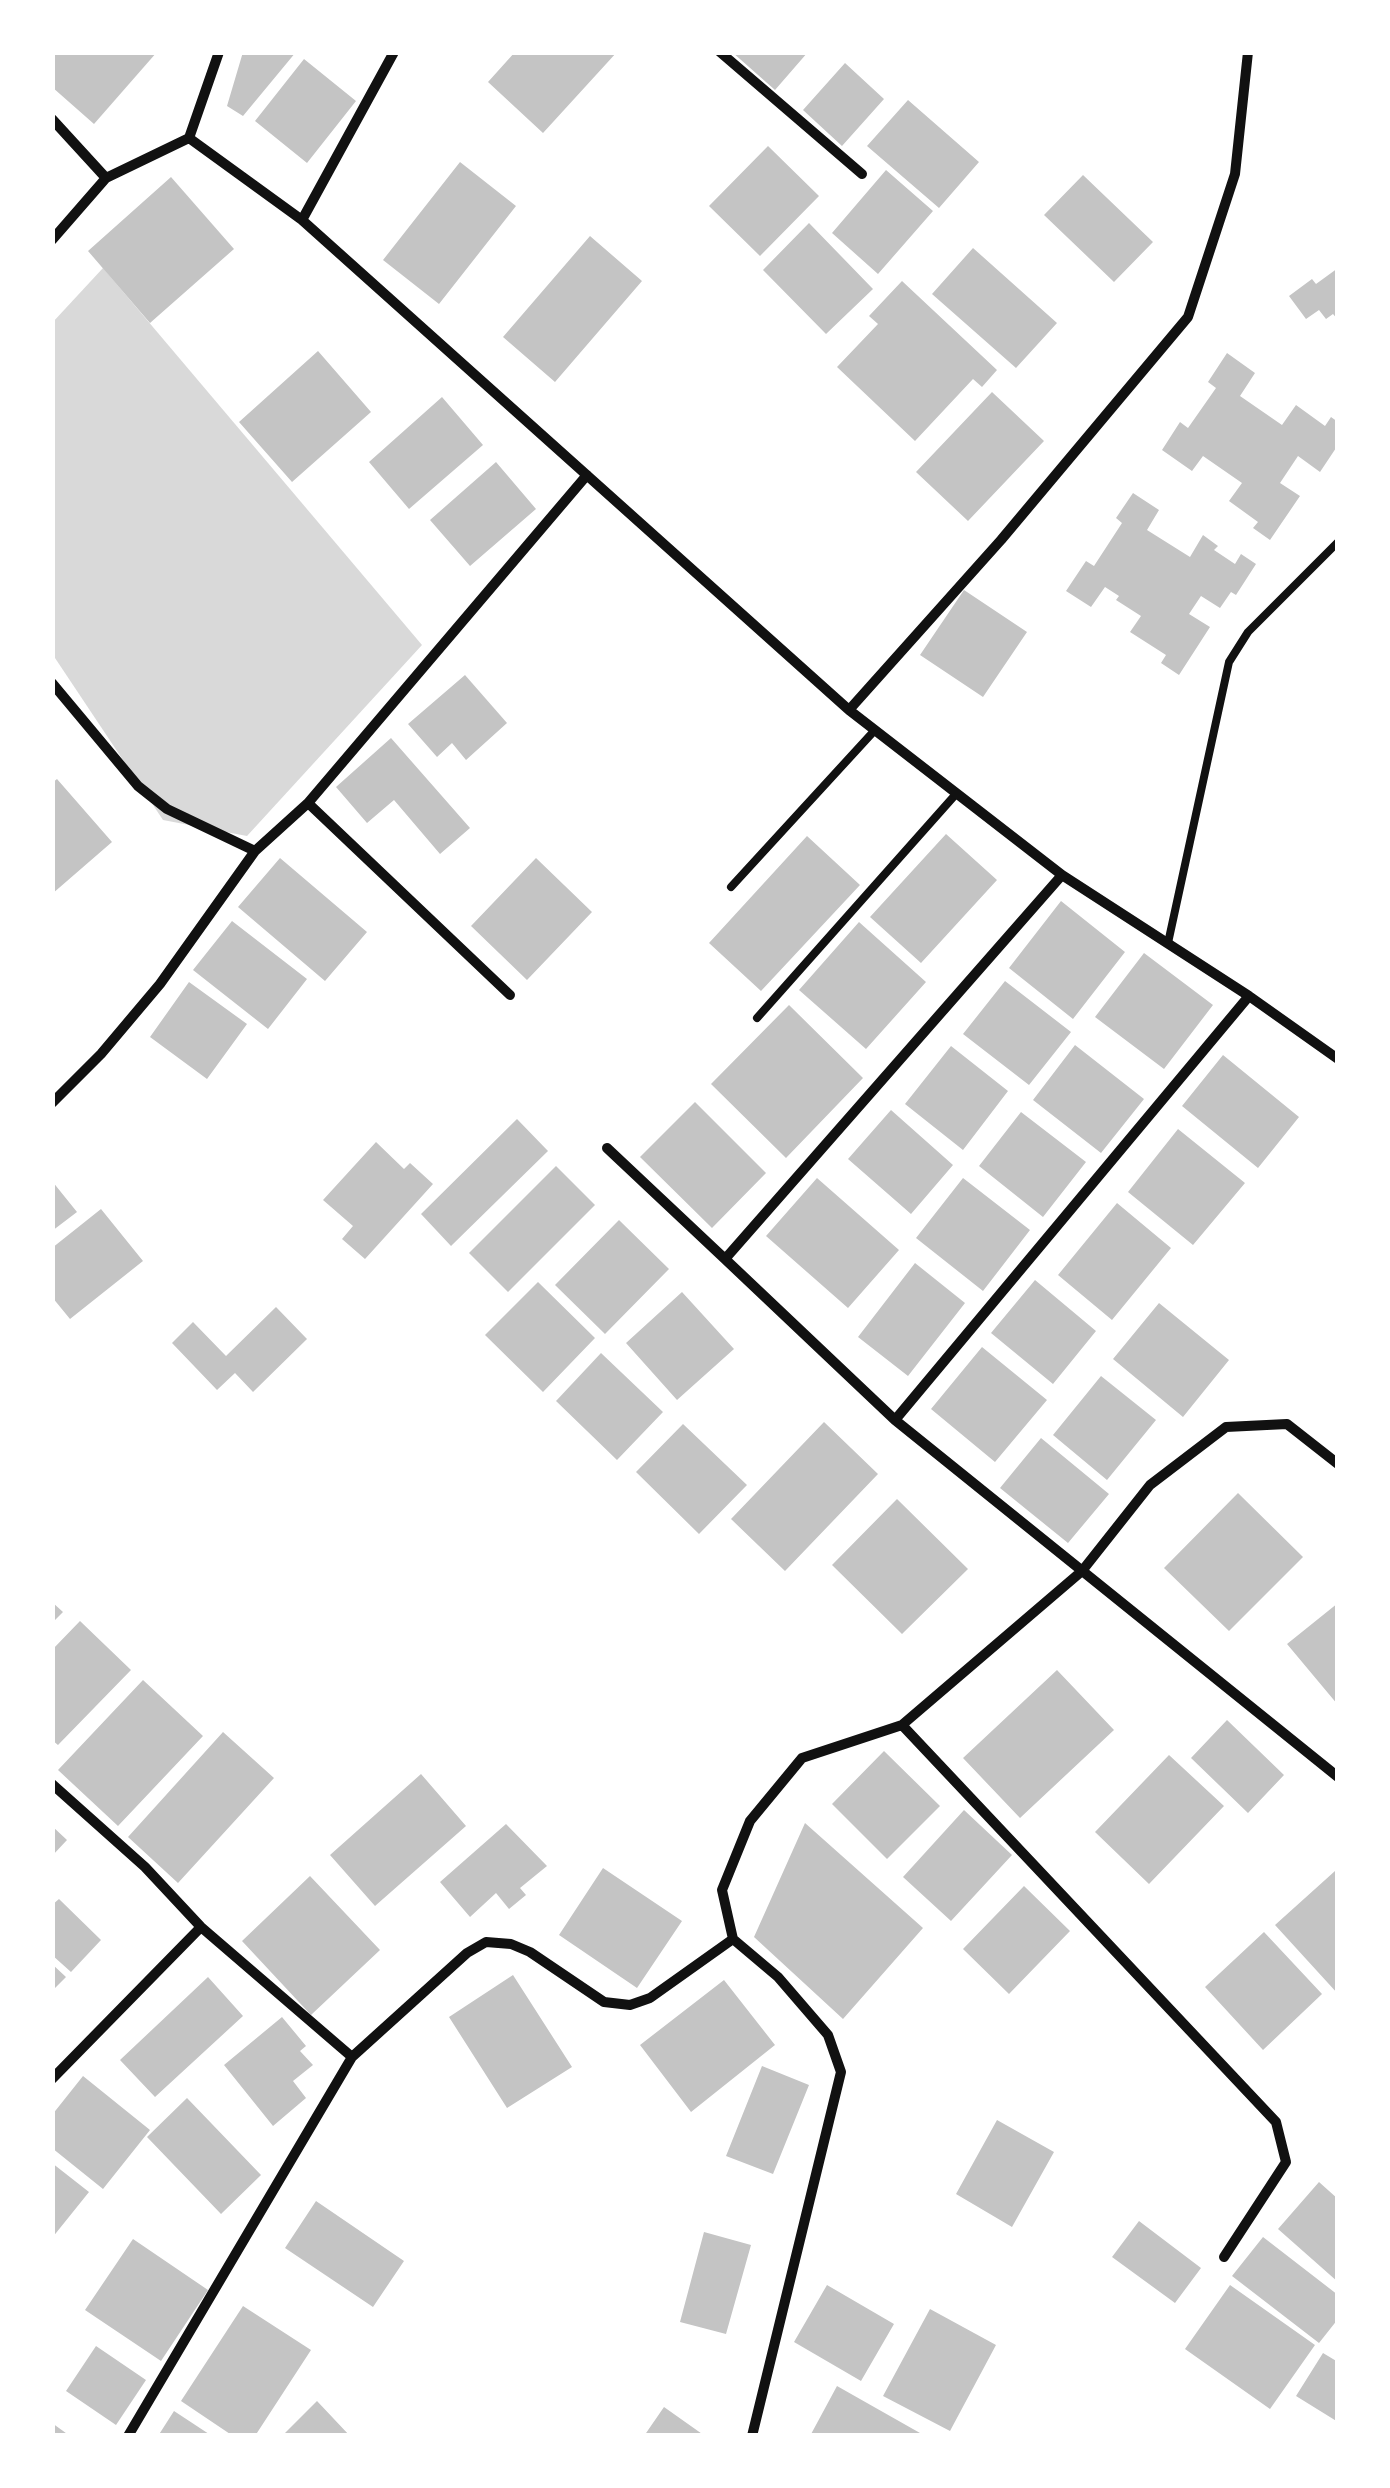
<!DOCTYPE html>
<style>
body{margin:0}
#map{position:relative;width:1390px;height:2488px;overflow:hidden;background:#fff;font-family:"Alegreya Sans",sans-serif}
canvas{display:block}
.frame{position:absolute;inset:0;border:55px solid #fff;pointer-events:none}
</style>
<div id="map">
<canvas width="1390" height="2488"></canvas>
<div class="frame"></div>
</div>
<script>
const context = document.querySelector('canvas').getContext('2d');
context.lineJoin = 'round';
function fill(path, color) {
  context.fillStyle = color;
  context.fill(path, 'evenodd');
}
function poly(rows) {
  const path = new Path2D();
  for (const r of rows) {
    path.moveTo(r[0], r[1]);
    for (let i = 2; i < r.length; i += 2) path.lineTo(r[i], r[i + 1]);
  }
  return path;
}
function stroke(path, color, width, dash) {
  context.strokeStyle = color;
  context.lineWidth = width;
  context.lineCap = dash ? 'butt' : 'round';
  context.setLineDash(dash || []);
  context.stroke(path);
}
fill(poly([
 [103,268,422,645,247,836,163,820,53,655,52,323]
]), '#d9d9d9');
fill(poly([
 [52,52,157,52,94,124,52,87],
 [243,52,296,52,243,116,227,106],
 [515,52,617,52,543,133,488,82],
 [732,52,808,52,775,90],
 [304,59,356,101,307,163,255,121],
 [845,63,884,99,842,146,803,110],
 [908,100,979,162,939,208,867,146],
 [768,146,819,196,760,256,709,206],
 [460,162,516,206,439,304,383,260],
 [886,170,933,211,878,274,832,233],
 [1083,175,1153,242,1114,282,1044,215],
 [171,177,234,249,150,323,88,251],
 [809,223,873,289,826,334,763,270],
 [590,236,642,281,555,382,503,337],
 [973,248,1057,323,1016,368,932,294],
 [1338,268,1338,320,1333,314,1326,319,1319,310,1306,319,1289,296,1312,279,1316,284],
 [902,281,997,370,982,387,973,379,915,441,837,367,878,324,869,316],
 [318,351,371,412,292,482,239,422],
 [1227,353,1255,373,1240,396,1282,425,1296,405,1325,426,1331,417,1338,422,1338,445,1320,472,1298,456,1280,483,1300,496,1270,540,1253,528,1258,522,1229,501,1242,483,1203,456,1192,471,1162,450,1180,422,1188,428,1216,388,1208,382],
 [992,392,1044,441,968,521,916,472],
 [442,397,483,445,409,509,369,462],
 [496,462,536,509,470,566,430,520],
 [1133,493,1159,510,1147,530,1190,557,1203,535,1218,546,1214,550,1235,564,1241,554,1256,564,1236,595,1231,592,1220,608,1201,596,1189,614,1210,627,1179,675,1161,663,1166,655,1130,632,1141,616,1116,600,1119,596,1105,587,1091,607,1066,591,1086,561,1094,566,1122,523,1116,518],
 [964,590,1027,632,983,697,920,655],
 [465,675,507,723,466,760,452,743,437,757,408,724],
 [391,738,470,828,440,854,394,800,367,823,336,787],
 [57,779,112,842,52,894,52,783],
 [946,834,997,880,921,963,870,917],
 [807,836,860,885,761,991,709,943],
 [280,858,367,932,325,981,238,907],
 [536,858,592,912,527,980,471,926],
 [1061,901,1125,952,1073,1019,1009,968],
 [232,921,307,979,268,1029,193,970],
 [859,922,926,982,866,1049,799,990],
 [1144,953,1213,1005,1164,1069,1095,1017],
 [1005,981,1071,1032,1029,1085,963,1034],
 [189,982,247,1024,207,1079,150,1037],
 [789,1005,863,1078,786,1158,711,1084],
 [1075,1045,1144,1099,1101,1153,1033,1100],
 [951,1046,1008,1091,963,1150,905,1104],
 [1223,1055,1299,1117,1258,1168,1182,1106],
 [695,1102,766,1173,712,1228,640,1157],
 [891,1110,953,1165,911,1214,848,1159],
 [1021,1112,1086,1162,1043,1217,979,1166],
 [517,1119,548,1151,451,1246,421,1214],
 [1178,1129,1245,1183,1193,1245,1128,1192],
 [376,1142,404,1169,410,1163,433,1184,365,1259,342,1239,353,1226,323,1200],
 [556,1166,595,1205,508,1292,469,1253],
 [817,1178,899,1250,848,1308,766,1236],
 [963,1178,1030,1230,983,1291,916,1238],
 [52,1181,77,1212,52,1231],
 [1117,1203,1171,1248,1112,1320,1058,1275],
 [101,1209,143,1261,70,1319,52,1297,52,1248],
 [619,1220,669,1269,605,1334,555,1285],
 [915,1263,965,1303,908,1376,858,1337],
 [1035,1280,1096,1331,1053,1384,991,1333],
 [538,1282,595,1338,543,1392,485,1335],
 [682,1292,734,1349,677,1400,626,1343],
 [1159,1303,1229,1360,1183,1417,1113,1359],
 [276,1307,307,1339,253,1392,235,1373,217,1390,172,1343,193,1322,226,1356],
 [982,1347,1047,1400,995,1462,931,1409],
 [601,1353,663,1412,617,1460,556,1401],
 [1101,1376,1156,1420,1107,1480,1053,1435],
 [824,1422,878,1474,785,1571,731,1519],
 [683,1424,747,1485,699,1534,636,1472],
 [1041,1438,1109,1494,1068,1543,1000,1488],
 [1238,1493,1303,1557,1229,1631,1164,1568],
 [897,1499,968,1569,902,1634,832,1565],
 [52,1602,63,1612,52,1623],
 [1338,1603,1338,1705,1287,1644],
 [80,1621,131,1670,58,1745,52,1740,52,1650],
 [1057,1670,1114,1730,1020,1818,963,1758],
 [143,1680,203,1736,118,1826,58,1770],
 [1227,1720,1284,1775,1248,1813,1191,1758],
 [223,1732,274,1778,178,1883,128,1837],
 [884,1751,940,1806,887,1859,832,1804],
 [1169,1755,1224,1806,1149,1884,1095,1832],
 [421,1774,466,1826,375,1906,330,1855],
 [964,1810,1012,1855,951,1921,903,1877],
 [805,1823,923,1928,843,2019,754,1937],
 [506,1824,547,1866,520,1888,526,1895,509,1909,496,1893,470,1917,440,1882],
 [52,1826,67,1840,52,1856],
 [603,1868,682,1921,637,1988,559,1935],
 [1335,1871,1338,1874,1338,1994,1275,1925],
 [310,1876,380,1950,311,2015,242,1941],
 [1024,1886,1070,1931,1009,1994,963,1949],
 [59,1899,101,1940,71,1972,52,1955,52,1905],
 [1264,1932,1322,1994,1263,2050,1205,1987],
 [52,1964,66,1977,52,1991],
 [513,1975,572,2067,507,2108,449,2017],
 [208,1977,243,2016,155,2097,120,2060],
 [724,1980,775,2045,691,2112,640,2045],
 [282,2017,306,2046,300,2051,313,2065,293,2081,306,2098,273,2126,224,2065],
 [762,2066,809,2085,773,2174,726,2156],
 [83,2076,150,2130,103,2189,52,2148,52,2115],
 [187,2098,261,2175,221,2214,147,2137],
 [997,2120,1054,2152,1012,2227,956,2194],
 [52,2163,89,2192,52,2238],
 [1319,2182,1338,2199,1338,2282,1278,2229],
 [316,2201,404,2261,373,2307,285,2248],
 [1139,2221,1201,2268,1175,2303,1112,2257],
 [704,2232,751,2245,726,2334,680,2322],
 [1263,2237,1338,2295,1338,2319,1319,2343,1232,2276],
 [133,2239,208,2290,161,2361,85,2310],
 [827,2285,894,2324,861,2381,794,2342],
 [1230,2285,1315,2345,1270,2409,1185,2349],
 [243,2306,311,2350,255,2436,233,2436,181,2401],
 [930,2309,996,2345,950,2431,883,2396],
 [96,2346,146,2380,116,2425,66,2391],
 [1323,2353,1338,2362,1338,2422,1296,2396],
 [837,2386,920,2433,918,2436,810,2436],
 [317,2401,350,2436,282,2436],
 [664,2407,705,2436,644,2436],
 [174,2411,212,2436,158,2436],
 [52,2423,70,2436,52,2436]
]), '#c4c4c4');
stroke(poly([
 [731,887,875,730],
 [1168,943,1229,662,1248,632,1338,542],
 [757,1018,956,794]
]), '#111', 8);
stroke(poly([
 [720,52,862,174],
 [52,119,106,178],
 [189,138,219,52],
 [302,220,394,52],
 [52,240,106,178,189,138,302,220,849,710,1001,540,1188,317,1235,174,1248,52],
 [52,683,138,786,167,809,255,851],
 [849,710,1062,875,1249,996,1338,1059],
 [308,803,510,995],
 [1062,875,725,1259,895,1420,1338,1777],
 [52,1103,101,1054,160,984,255,851,308,803,587,475],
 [607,1148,725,1259],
 [895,1420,1249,996],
 [902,1725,1276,2122,1286,2162,1224,2257],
 [52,1784,145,1867,201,1927,352,2057,128,2436],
 [352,2057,467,1953,486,1942,511,1944,530,1952,604,2002,630,2005,650,1998,733,1939],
 [52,2079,201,1927],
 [752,2436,841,2072,828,2035,778,1977,733,1939,722,1890,750,1821,802,1758,902,1725,1082,1571,1150,1485,1226,1427,1287,1424,1338,1464]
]), '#111', 10);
</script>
